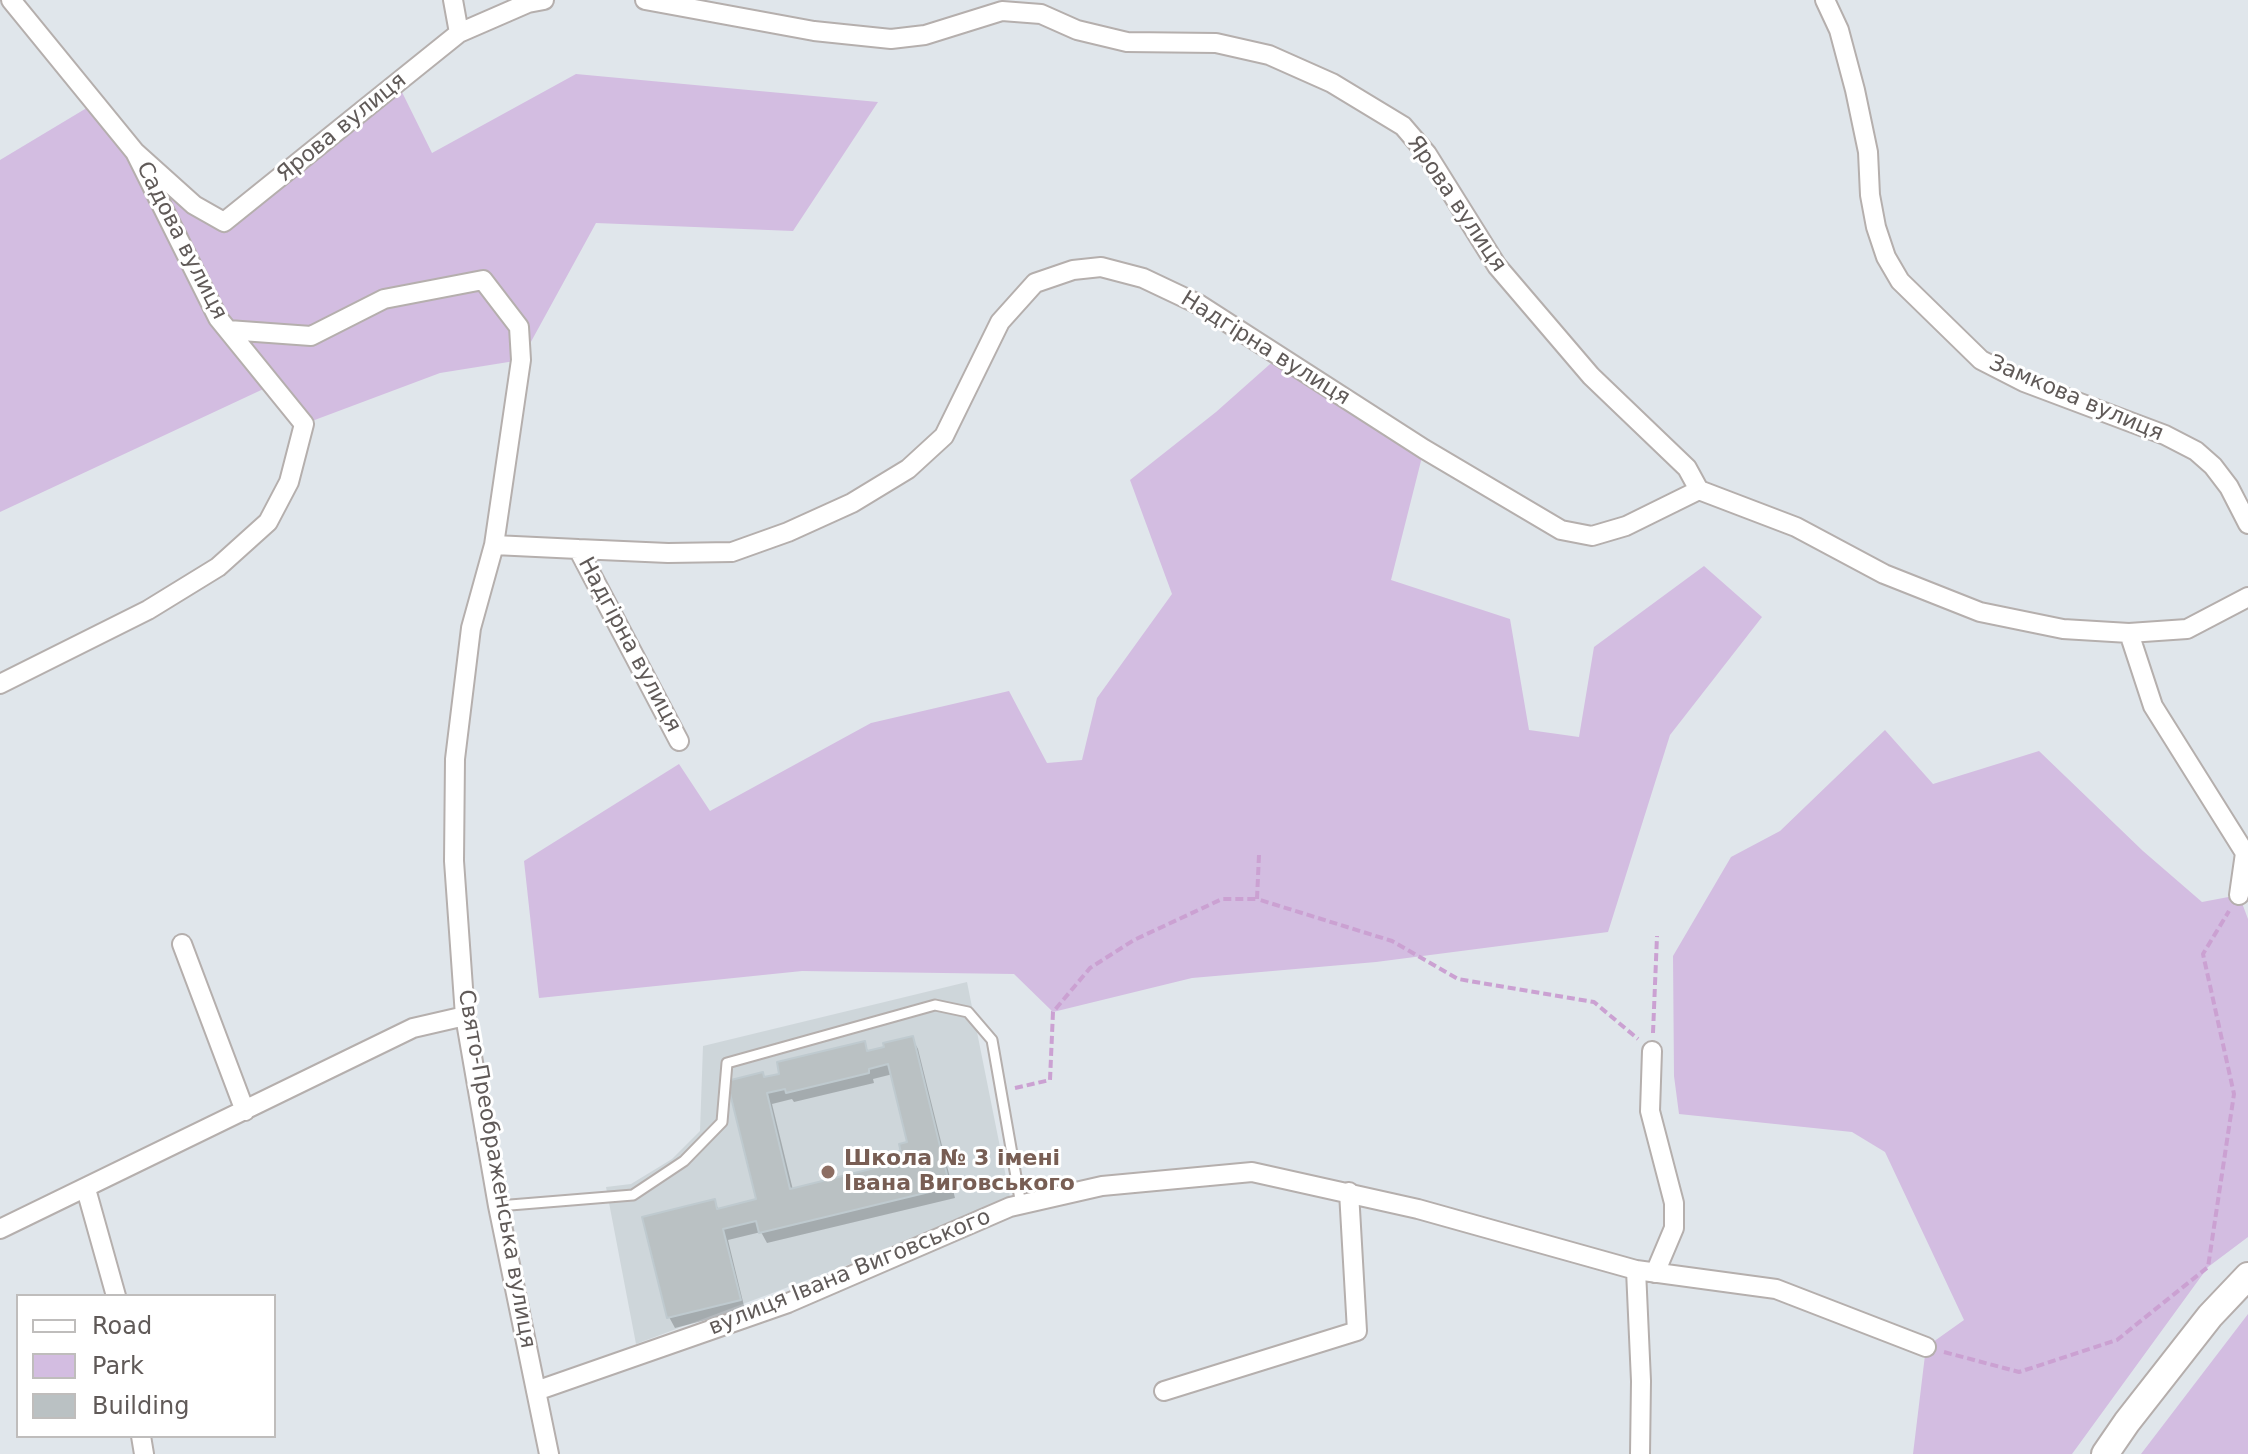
<!DOCTYPE html>
<meta charset="utf-8">
<style>
body{margin:0}
#map{position:relative;width:2248px;height:1454px;overflow:hidden;background:#e0e6eb;font-family:"DejaVu Sans",sans-serif}
canvas{display:block}
.legend{position:absolute;left:16px;top:1294px;width:260px;height:144px;box-sizing:border-box;background:#fff;border:2px solid #bfbdbc;margin:0;padding:10px 14px;list-style:none;font-size:24px;color:#605a58}
.legend li{display:flex;align-items:center;gap:16px;height:40px}
.legend b{width:40px;border:2px solid #bfbdbc}
</style>
<div id="map">
<canvas width="2248" height="1454"></canvas>
<ul class="legend">
<li><b style="height:10px;background:#fff"></b>Road</li>
<li><b style="height:22px;background:#d3bde1"></b>Park</li>
<li><b style="height:22px;background:#bac1c3"></b>Building</li>
</ul>
</div>
<script>
const context = document.querySelector('canvas').getContext('2d');
context.lineJoin = 'round';
function fill(path, color) {
  context.fillStyle = color;
  context.fill(path, 'evenodd');
}
function poly(rows) {
  const path = new Path2D();
  for (const r of rows) {
    path.moveTo(r[0], r[1]);
    for (let i = 2; i < r.length; i += 2) path.lineTo(r[i], r[i + 1]);
  }
  return path;
}
function stroke(path, color, width, dash) {
  context.strokeStyle = color;
  context.lineWidth = width;
  context.lineCap = dash ? 'butt' : 'round';
  context.setLineDash(dash || []);
  context.stroke(path);
}
function label(font, color, halo, rows, align = 'center') {
  context.font = font + ' "DejaVu Sans",sans-serif';
  context.lineWidth = 6;
  context.setLineDash([]);
  context.textBaseline = 'middle';
  context.strokeStyle = halo;
  context.fillStyle = color;
  for (const [text, x, y, turn = 0] of rows) {
    context.save();
    context.translate(x, y);
    context.rotate((+turn || 0) * Math.PI / 180);
    context.textAlign = isNaN(turn) ? turn : align;
    if (halo) context.strokeText(text, 0, 0);
    context.fillText(text, 0, 0);
    context.restore();
  }
}
fill(poly([
 [967,982,1010,1197,906,1243,636,1344,606,1187,631,1184,672,1159,700,1131,703,1046]
]), '#ced6da');
fill(poly([
 [576,74,878,102,793,231,596,223,521,360,440,373,304,424,272,385,0,512,0,160,95,103,224,222,398,84,432,153],
 [1278,357,1424,449,1391,580,1510,619,1529,730,1579,737,1594,647,1704,566,1762,617,1670,735,1608,932,1376,962,1192,978,1053,1012,1014,974,802,971,539,998,524,861,679,764,710,811,871,723,1009,691,1047,763,1082,760,1097,698,1172,594,1130,480,1216,412],
 [1885,730,1933,784,2039,751,2143,851,2202,902,2239,895,2248,919,2248,1237,2208,1267,2072,1454,1913,1454,1926,1347,1964,1320,1885,1152,1852,1132,1679,1114,1674,1076,1673,956,1731,857,1780,831],
 [2248,1314,2248,1454,2141,1454]
]), '#d3bde1');
fill(poly([
 [912,1038,918,1049,955,1198,767,1243,761,1232,728,1240,745,1310,675,1328,669,1317,714,1201,719,1210,758,1201,765,1079,782,1075,864,1043,869,1053],
 [893,1074,910,1143,905,1163,793,1190,772,1104,792,1099,794,1102,874,1083,873,1079]
]), '#0003');
const building = poly([
 [913,1036,950,1187,759,1233,756,1221,723,1229,741,1300,667,1318,642,1217,715,1199,717,1209,756,1199,727,1081,763,1072,764,1077,779,1074,777,1062,865,1041,867,1051,884,1047,883,1043,913,1036],
 [888,1064,907,1142,899,1144,903,1161,790,1189,767,1093,785,1089,786,1093,869,1073,869,1069,888,1064]
]);
fill(building, '#bac1c3');
stroke(building, '#bfcacf', 2);
const lane = poly([
 [498,1206,633,1195,684,1161,722,1122,727,1063,935,1005,968,1012,992,1040,1021,1205]
]);
const street = poly([
 [11,0,135,152,194,205,224,222,459,33,528,3,544,0],
 [453,0,459,33],
 [645,0,814,31,891,39,925,35,1002,11,1041,14,1077,30,1127,42,1216,43,1269,55,1332,83,1403,126,1427,154,1497,266,1591,376,1687,468,1699,490,1796,527,1884,574,1980,612,2063,629,2129,633,2187,629,2248,597],
 [1825,0,1839,30,1855,90,1868,152,1870,195,1876,227,1886,257,1900,281,1981,360,2024,382,2165,435,2196,451,2213,466,2229,487,2248,524],
 [228,330,311,336,384,299,483,280,519,327,521,360,494,545,471,628,455,759,454,861,465,1016,498,1206,549,1454],
 [494,545,578,549,679,741],
 [578,549,668,553,732,552,788,532,852,503,908,469,944,436,1000,322,1035,283,1073,270,1101,267,1143,278,1200,305,1424,449,1561,530,1592,536,1626,526,1699,490],
 [2129,633,2153,706,2245,853,2239,895],
 [0,684,148,610,218,567,268,522,289,482,304,424,218,318,135,152],
 [182,944,245,1111],
 [1652,1051,1650,1111,1674,1203,1674,1228,1655,1273],
 [86,1189,116,1296],
 [0,1229,413,1028,465,1016],
 [1636,1270,1641,1381,1640,1454],
 [536,1391,788,1303,1010,1207,1102,1186,1252,1172,1418,1209,1636,1270,1776,1289,1926,1347],
 [1164,1391,1357,1331,1349,1192],
 [141,1436,144,1454]
]);
const secondary = poly([
 [2105,1454,2127,1422,2210,1316,2248,1276]
]);
stroke(lane, '#b5afad', 13);
stroke(street, '#b5afad', 22);
stroke(secondary, '#b5aeac', 30);
stroke(poly([
 [1259,855,1257,899,1392,941,1458,979,1594,1002,1638,1039],
 [1653,1033,1657,936],
 [1015,1088,1050,1080,1053,1012,1090,968,1134,940,1222,899,1257,899],
 [1944,1352,2019,1372,2117,1340,2208,1267,2234,1094,2203,954,2229,911]
]), '#cba1d2', 4, [8, 4]);
stroke(lane, '#fff', 9);
stroke(street, '#fff', 18);
stroke(secondary, '#fff', 26);
for (const [x, y, r, color] of [
 [828,1172,8,"#8d6e63"]
]) {
  const dot = new Path2D();
  dot.arc(x, y, r, 0, 2 * Math.PI);
  context.fillStyle = color;
  context.fill(dot);
  stroke(dot, '#fff', 3);
}
label('22px', '#605a58', '#fff', [
 ["Ярова вулиця",342,128,-39],
 ["Ярова вулиця",1456,204,56],
 ["Садова вулиця",181,241,63],
 ["Надгірна вулиця",1265,349,32],
 ["Замкова вулиця",2076,399,23],
 ["Надгірна вулиця",629,645,62],
 ["Свято-Преображенська вулиця",496,1169,80],
 ["вулиця Івана Виговського",850,1273,-22]
]);
label('bold 22px', '#785e54', '#fff', [
 ["Школа № 3 імені",844,1159],
 ["Івана Виговського",844,1184]
], 'left');
</script>
